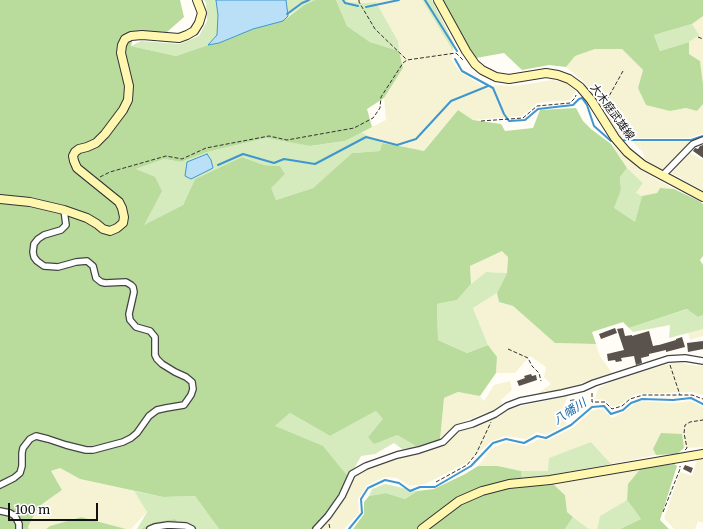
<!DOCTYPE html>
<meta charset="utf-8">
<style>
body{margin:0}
#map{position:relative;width:703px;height:529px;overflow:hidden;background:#fffdf5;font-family:Merriweather,serif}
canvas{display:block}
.scale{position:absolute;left:8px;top:503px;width:90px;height:18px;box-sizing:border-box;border:2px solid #111;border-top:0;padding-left:5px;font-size:12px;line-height:14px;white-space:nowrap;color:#111;-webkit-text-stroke:3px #fff;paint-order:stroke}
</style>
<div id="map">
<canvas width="703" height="529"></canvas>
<div class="scale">100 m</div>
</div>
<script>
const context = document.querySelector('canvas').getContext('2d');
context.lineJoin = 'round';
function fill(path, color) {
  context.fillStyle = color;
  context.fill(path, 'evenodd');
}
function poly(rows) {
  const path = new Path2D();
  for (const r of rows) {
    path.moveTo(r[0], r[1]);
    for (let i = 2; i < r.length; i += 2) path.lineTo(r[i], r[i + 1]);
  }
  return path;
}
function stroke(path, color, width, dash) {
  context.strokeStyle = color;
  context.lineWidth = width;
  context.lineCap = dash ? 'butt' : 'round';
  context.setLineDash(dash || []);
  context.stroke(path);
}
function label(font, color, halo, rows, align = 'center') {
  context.font = font + ' Merriweather,"Noto Sans JP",serif';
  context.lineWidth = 4;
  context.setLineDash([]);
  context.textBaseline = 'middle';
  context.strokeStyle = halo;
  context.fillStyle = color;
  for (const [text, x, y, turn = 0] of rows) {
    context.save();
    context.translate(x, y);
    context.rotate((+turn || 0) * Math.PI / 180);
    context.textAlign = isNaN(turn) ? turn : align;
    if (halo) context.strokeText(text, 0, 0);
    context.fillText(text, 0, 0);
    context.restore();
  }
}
fill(poly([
 [346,0,422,0,453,51,451,59,460,72,488,89,496,85,515,86,552,80,566,83,576,91,570,100,537,103,522,116,473,120,458,110,424,151,405,147,382,143,361,132,386,120,384,98,403,68,399,51,398,41,376,2,366,3,348,2],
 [703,16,703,84,700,61,689,54,689,42,698,35,692,24],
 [595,49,622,49,643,70,638,88,670,111,687,108,697,111,703,104,703,133,689,138,621,138,584,82,566,67,574,56],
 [633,142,691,142,662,171,645,160,643,152],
 [611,144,639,169,674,189,660,188,657,193,642,196,636,193,643,183,627,168],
 [689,152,703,160,703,191,671,173],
 [502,250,508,256,507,273,486,272,471,284,470,266],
 [497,293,499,302,513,306,555,343,596,344,600,356,612,373,564,389,534,396,551,384,544,377,546,367,530,356,515,373,496,373,497,357,488,345,473,308],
 [703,329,703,336,690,340,688,332],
 [674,362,699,366,703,365,703,395,692,392,636,394,620,404,613,407,605,400,595,399,598,388,617,379],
 [510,381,512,390,501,400,503,406,455,425,440,440,444,398,458,392,480,396,484,401,494,385],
 [568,396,561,412,567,424,546,435,537,432,526,439,505,436,492,441,466,463,425,484,410,486,397,478,385,477,367,485,358,499,359,513,344,529,321,529,345,495,356,474,396,457,419,454,446,443,459,430,472,427,500,416,507,409],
 [638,401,673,403,691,401,703,407,703,447,684,448,682,434,653,449,656,455,611,464,591,442,549,471,521,471,498,466,478,466,491,449,506,442,526,446,539,439,548,440,574,427,593,410,603,409,612,418,624,412],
 [703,458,703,523,698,521,695,529,674,529,664,518,680,472,692,476,697,460],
 [60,468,80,479,134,491,147,512,131,529,126,529,81,517,50,526,46,529,29,529,28,527,38,507,62,490,51,471],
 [641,468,628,484,627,500,600,516,597,529,589,529,567,512,565,495,554,485]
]), '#f6f3d4');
fill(poly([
 [204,0,216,0,218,15,217,35,208,45,176,56,131,46,141,41,180,44,199,36,207,21,206,3],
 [286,0,315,0,304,5,288,16],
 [336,0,346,0,348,2,366,3,376,2,398,41,399,51,370,42,347,26],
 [422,0,432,0,454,44,453,51],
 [692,24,699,35,689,42,660,51,654,35],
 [361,132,382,143,380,151,352,153,313,188,276,200,270,188,285,174,280,166,264,165,242,157,195,179,183,205,143,226,136,169,164,159,181,162,207,152,266,138,311,146,345,141],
 [627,168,643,183,636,193,642,196,635,223,613,208,621,190,620,177],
 [486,272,507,273,497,293,473,308,488,345,467,353,438,340,437,304,457,300,471,284],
 [688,309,698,317,703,315,703,329,669,338,670,325,633,332,629,328],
 [376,411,384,419,368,437,397,435,419,448,402,449,394,443,375,454,361,456,349,478,275,426,290,413,330,436],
 [591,442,611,464,556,474,554,485,521,486,521,471,548,471,549,458],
 [385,484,417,491,405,499,386,493,369,496,372,489],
 [134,491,163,497,195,496,219,529,185,529,175,519,154,522,141,529,137,529,147,512],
 [627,500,641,519,620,529,597,529,600,516],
 [573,517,589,529,565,529]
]), '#d5ebbd');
fill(poly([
 [0,0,180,0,184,17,167,32,134,34,131,46,176,56,208,45,219,43,253,29,283,21,304,5,315,0,336,0,347,26,370,42,399,51,403,68,384,98,367,109,372,127,345,141,310,146,266,138,207,152,181,162,164,159,136,169,155,177,162,191,144,225,183,205,195,179,242,157,264,165,280,166,285,174,271,188,276,200,313,188,352,153,380,151,382,143,405,147,424,151,458,110,473,120,501,124,505,131,533,128,540,110,576,108,583,121,591,129,611,144,627,168,620,177,621,190,614,208,635,222,642,196,657,193,660,188,674,189,699,201,703,204,703,256,700,260,703,265,703,315,698,317,687,309,629,328,623,322,592,332,596,344,555,343,513,306,499,302,497,293,507,273,508,257,502,251,470,266,471,284,457,300,437,304,438,340,467,353,488,345,497,357,496,373,480,396,458,392,444,398,440,440,419,448,397,435,374,444,368,437,383,419,376,411,330,436,290,413,275,426,323,446,349,478,324,517,314,529,219,529,195,496,163,497,80,479,60,468,51,471,62,490,38,507,28,527,29,529,0,529],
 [443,0,703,0,703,16,692,24,654,35,660,51,689,42,689,54,700,61,703,84,703,104,697,111,686,108,670,111,646,105,638,88,643,70,622,49,595,49,575,56,566,67,549,65,522,70,504,53,476,58,453,21],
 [661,433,682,434,684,448,677,454,656,455,653,449],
 [674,464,677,466,660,520,669,529,620,529,641,519,627,500,628,484,641,468],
 [478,466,498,466,521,471,522,486,554,485,565,495,567,512,573,517,565,529,353,529,364,514,364,502,369,496,386,493,405,499,417,491,434,489,465,474],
 [81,517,126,529,46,529,50,526],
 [175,519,185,529,141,529,154,522]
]), '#b9dc9c');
const water = poly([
 [216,0,286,0,288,16,283,21,253,29,219,43,208,45,217,35,218,15,216,0],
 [207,154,211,160,213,168,191,179,185,176,187,162,207,154]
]);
fill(water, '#b9e0f7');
stroke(water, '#3f96cf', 1);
stroke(poly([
 [343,0,345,3,358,6],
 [425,0,457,51],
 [366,7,399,0],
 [287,14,302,3,309,0],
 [455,59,462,71,493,88,504,114,509,121,525,120,538,109,573,105,579,99,582,98,587,105,594,126,611,141],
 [624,140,691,140,703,136],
 [218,165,243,154,274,163,284,159,315,164,366,137,397,145,416,139,451,101,488,86],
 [349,529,362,513,361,499,368,488,385,480,399,483,410,491,420,487,435,487,471,466,493,443,506,439,524,443,537,436,546,438,571,425,592,407,604,406,611,414,623,410,631,403,642,399,673,400,691,398,703,404]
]), '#3f96cf', 2);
fill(poly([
 [703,145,703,158,693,151,695,148,698,149,700,146],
 [615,328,617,333,601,339,599,334],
 [623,328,625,336,632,335,632,336,649,331,653,346,658,345,659,345,676,340,676,339,682,337,685,347,666,352,666,350,649,354,649,356,641,358,642,363,636,365,634,356,621,358,622,361,616,362,615,360,608,361,607,354,624,350,617,329],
 [703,341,703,349,688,352,687,343],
 [531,374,532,376,536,375,537,380,519,386,517,381,525,378,524,376],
 [576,399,577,409,568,411,567,406,571,405,570,400],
 [685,465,693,468,691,473,683,469]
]), '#5a524d');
const street = poly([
 [662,176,693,144,703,140],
 [0,485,14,478,20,473,22,466,22,453,23,448,30,439,36,436,48,439,66,445,86,450,93,450,123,442,131,438,137,433,149,416,157,410,166,408,184,405,191,395,193,389,192,382,186,377,175,372,162,364,157,359,155,355,155,337,150,331,136,327,130,320,129,314,134,292,133,287,131,285,126,282,105,283,101,282,96,278,93,266,87,261,76,262,58,267,44,266,37,261,34,257,33,252,34,244,38,239,44,235,61,230,66,225,64,210],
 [0,511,10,513,15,516,19,524,19,529],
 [150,529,155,527,168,525,186,526,192,529],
 [316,529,328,516,342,496,352,474,366,466,397,455,419,450,443,442,457,428,472,424,495,414,507,406,520,401,562,393,583,388,594,383,668,359,685,358,703,361]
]);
const secondary = poly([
 [438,0,466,51,475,64,482,70,496,77,509,79,546,73,558,75,569,79,580,87,591,100,615,138,627,152,643,165,703,197],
 [0,199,30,202,64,210,87,218,97,224,103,229,110,231,117,228,123,223,124,217,122,208,119,202,77,168,74,161,73,156,75,152,79,149,87,147,96,143,105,134,123,110,128,100,129,86,121,53,122,45,125,39,131,36,142,35,179,38,187,35,194,31,199,23,202,13,197,0],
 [422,529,459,501,482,491,509,484,550,480,703,454]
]);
stroke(street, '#444', 8);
stroke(secondary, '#333', 10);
stroke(poly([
 [359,0,359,2,375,29,407,60],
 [698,37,703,39],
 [599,99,608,98,623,71],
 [481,121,523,118,537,106,570,103,575,98,576,95],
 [100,177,110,172,166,156,182,159,206,148,269,136,287,140,354,128,373,118,380,108,381,97,403,63,407,60,456,53,463,60],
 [508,349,528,358,532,366,539,373,541,381],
 [670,365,680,395],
 [592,393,592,402,605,402,612,409,622,406,630,399,643,395,692,395,703,399],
 [685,450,687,448,684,433,685,425,690,422,703,420],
 [436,482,467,465,476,454,491,422],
 [663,512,680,469,680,466],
 [329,524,330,529]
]), '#333', 1, [4, 2]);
stroke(street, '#fff', 5.5);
stroke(secondary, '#fff6b0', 8);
label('11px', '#111', '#fff', [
 ["大木庭武雄線",612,112,54]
]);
label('italic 12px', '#1768a6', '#fff', [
 ["八幡川",570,412,-33]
]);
</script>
